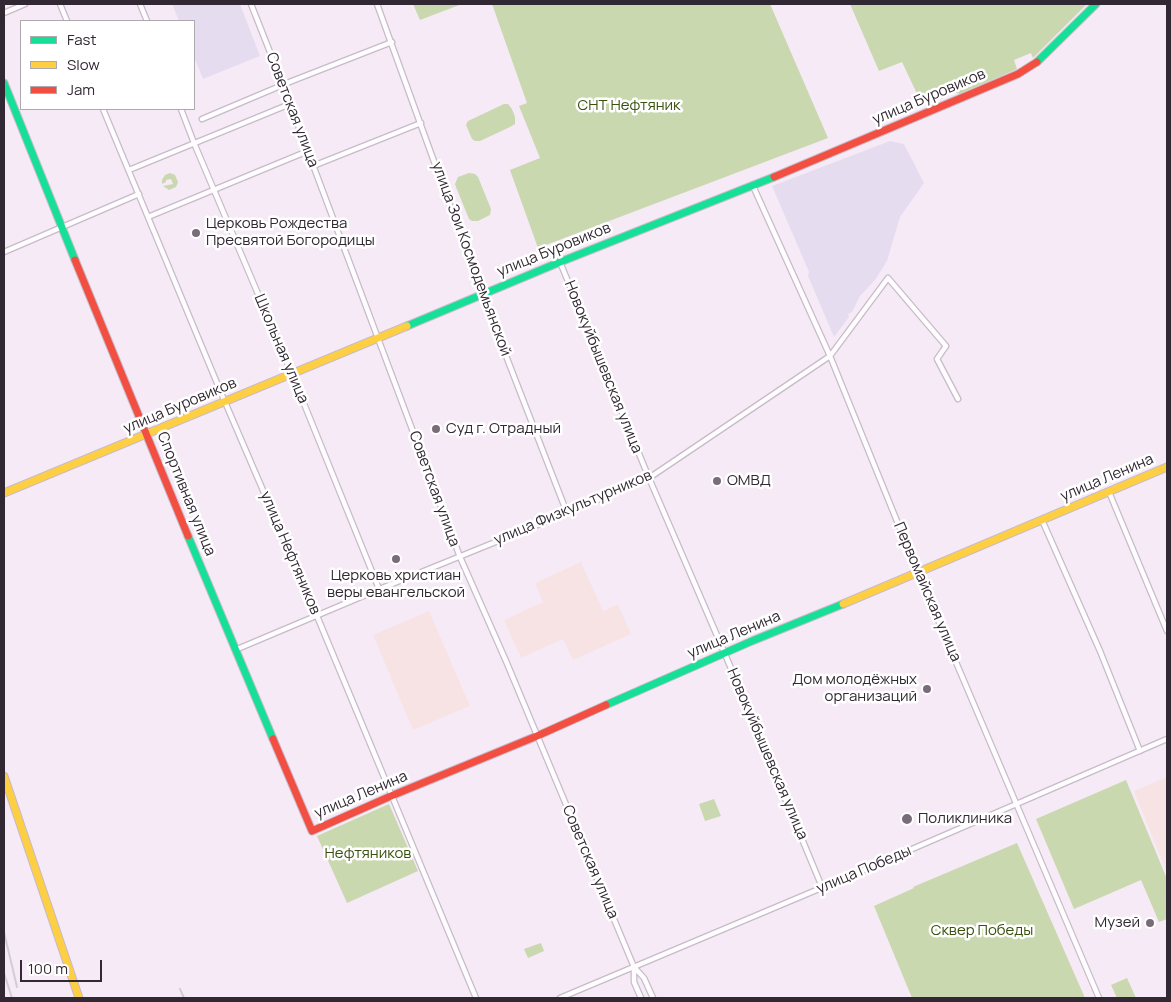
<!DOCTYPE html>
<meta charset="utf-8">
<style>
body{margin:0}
#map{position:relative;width:1171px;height:1002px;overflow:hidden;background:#f6eaf7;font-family:Manrope,sans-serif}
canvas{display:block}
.frame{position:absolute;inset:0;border:5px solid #322833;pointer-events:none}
.legend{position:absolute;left:20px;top:20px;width:175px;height:90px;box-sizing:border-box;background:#fff;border:1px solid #ada9ad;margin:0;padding:6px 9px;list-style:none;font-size:15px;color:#322833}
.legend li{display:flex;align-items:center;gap:10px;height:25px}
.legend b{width:25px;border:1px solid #ada9ad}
.scale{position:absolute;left:20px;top:960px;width:82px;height:22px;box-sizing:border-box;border:2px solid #322833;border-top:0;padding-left:6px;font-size:15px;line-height:18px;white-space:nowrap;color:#322833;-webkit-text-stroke:4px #fff;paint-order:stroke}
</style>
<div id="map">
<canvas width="1171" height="1002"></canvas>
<div class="frame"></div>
<ul class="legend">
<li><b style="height:6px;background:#16e098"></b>Fast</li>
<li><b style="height:6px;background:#ffcf43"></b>Slow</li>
<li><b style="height:6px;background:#f24e42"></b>Jam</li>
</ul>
<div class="scale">100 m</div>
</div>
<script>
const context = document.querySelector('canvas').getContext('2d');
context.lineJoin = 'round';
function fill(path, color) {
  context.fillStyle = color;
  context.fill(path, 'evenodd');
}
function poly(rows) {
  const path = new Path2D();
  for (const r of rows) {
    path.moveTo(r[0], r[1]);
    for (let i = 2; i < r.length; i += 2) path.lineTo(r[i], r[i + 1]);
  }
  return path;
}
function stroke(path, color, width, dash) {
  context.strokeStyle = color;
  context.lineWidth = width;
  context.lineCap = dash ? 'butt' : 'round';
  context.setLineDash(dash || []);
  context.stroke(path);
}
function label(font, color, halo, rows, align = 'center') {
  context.font = font + ' Manrope,sans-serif';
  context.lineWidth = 5;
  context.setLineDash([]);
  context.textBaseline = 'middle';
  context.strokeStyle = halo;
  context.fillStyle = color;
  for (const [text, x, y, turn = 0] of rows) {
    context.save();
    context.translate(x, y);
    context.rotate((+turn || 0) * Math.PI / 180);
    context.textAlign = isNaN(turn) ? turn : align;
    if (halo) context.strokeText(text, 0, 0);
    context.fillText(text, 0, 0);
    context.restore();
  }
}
fill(poly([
 [172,4,240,4,260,56,203,79,194,57,194,21,179,21],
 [890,141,904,144,924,183,900,217,887,261,875,280,860,296,852,312,848,314,849,317,834,337,808,276,809,272,772,186]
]), '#e5ddef');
fill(poly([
 [581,562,603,611,618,604,631,634,573,660,563,639,521,658,504,620,543,602,535,583],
 [429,611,470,706,413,730,373,635],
 [1167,777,1167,873,1134,791]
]), '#f7e3e4');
fill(poly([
 [413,4,462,4,420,20],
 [492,4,770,4,828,138,538,248,510,170,540,158,519,106,527,103],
 [850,4,1087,4,1033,58,1031,53,1014,60,1017,69,959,94,948,89,920,100,902,62,879,71],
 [504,104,508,104,512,109,515,117,515,124,510,127,480,141,475,141,472,139,466,125,468,121],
 [170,173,175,175,178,182,176,187,169,190,163,186,173,184,171,179,166,180,166,182,162,184,162,180,165,175],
 [469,173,475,174,478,177,491,209,490,215,478,221,472,221,469,219,456,187,455,184,458,177],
 [1126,780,1167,879,1167,919,1159,922,1141,880,1074,909,1036,819],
 [714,799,721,816,705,821,699,804],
 [389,804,418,871,347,903,317,836],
 [1017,843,1085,998,912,998,874,906,914,888,913,887],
 [541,943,544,951,528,958,524,949],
 [1127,978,1136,998,1117,998,1111,985]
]), '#c9d8ae');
const street = poly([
 [60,4,67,21],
 [140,4,147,21],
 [251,4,283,85,460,557,506,661,634,967,644,978,653,998],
 [377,4,482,294,567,513],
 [4,13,25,4],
 [103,109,222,395,317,616,476,998],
 [181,109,194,143,292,374,379,589],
 [202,119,292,81,392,42],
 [313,166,421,123],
 [129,170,290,104],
 [753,186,830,356,918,573,1099,998],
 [148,217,308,151],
 [4,252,139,194],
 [560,262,649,478,725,654,822,887],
 [1109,492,1167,631],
 [1042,520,1100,651,1140,751],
 [235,650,387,586,567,513,649,478,830,356,888,278,946,346,937,359,958,399],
 [634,967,634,982,641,998],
 [560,998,845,878,1167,739]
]);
const fast = poly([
 [1037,62,1096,4],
 [4,83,75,260],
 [407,326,560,262,774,177],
 [188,536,273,739],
 [606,705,752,641,843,604]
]);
const slow = poly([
 [4,493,407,326],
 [843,604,1167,467],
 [4,776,79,998]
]);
const jam = poly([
 [774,177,1018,74,1037,62],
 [75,260,188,536],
 [273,739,312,831,391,796,537,736,606,705]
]);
stroke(street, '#c6bcc7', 7);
stroke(fast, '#c6bcc7', 9);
stroke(slow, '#c6bcc7', 9);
stroke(jam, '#c6bcc7', 9);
stroke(street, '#fefcfe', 4.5);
stroke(fast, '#16e098', 7);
stroke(slow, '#ffcf43', 7);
stroke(jam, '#f24e42', 7);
stroke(poly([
 [4,932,17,987],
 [4,973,12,998],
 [180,989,184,998]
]), '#d1ced2', 2);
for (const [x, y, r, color] of [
 [196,233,5,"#776c78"],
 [436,429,5,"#776c78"],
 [717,481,5,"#776c78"],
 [396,559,5,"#776c78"],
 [927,689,5,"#776c78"],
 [907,819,6,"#776c78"],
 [1150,923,5,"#776c78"]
]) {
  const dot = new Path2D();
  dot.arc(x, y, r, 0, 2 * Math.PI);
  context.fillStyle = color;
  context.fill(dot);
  stroke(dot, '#fff', 2);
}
label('15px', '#322833', '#fff', [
 ["улица Буровиков",929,97,-23],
 ["Советская улица",292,110,69],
 ["улица Буровиков",554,250,-22],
 ["улица Зои Космодемьянской",471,259,70],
 ["Школьная улица",281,349,67],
 ["Новокуйбышевская улица",603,367,68],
 ["улица Буровиков",180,406,-23],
 ["улица Ленина",1107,478,-23],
 ["Советская улица",434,489,70],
 ["Спортивная улица",186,494,68],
 ["улица Физкультурников",573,508,-23],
 ["улица Нефтяников",290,553,67],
 ["Первомайская улица",927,592,67],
 ["улица Ленина",734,635,-23],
 ["Новокуйбышевская улица",767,754,67],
 ["улица Ленина",361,795,-23],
 ["Советская улица",590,862,67],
 ["улица Победы",864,870,-23]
]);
label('15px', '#39510e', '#fff', [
 ["СНТ Нефтяник",629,106],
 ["Нефтяников",368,854],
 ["Сквер Победы",982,931]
]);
label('15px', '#322833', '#fff', [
 ["Церковь Рождества",206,224],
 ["Пресвятой Богородицы",206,241],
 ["Суд г. Отрадный",446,429],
 ["ОМВД",727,481],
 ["Церковь христиан",396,576,"center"],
 ["веры евангельской",396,593,"center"],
 ["Дом молодёжных",917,680,"right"],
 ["организаций",917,697,"right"],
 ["Поликлиника",918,819],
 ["Музей",1140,923,"right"]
], 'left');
</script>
